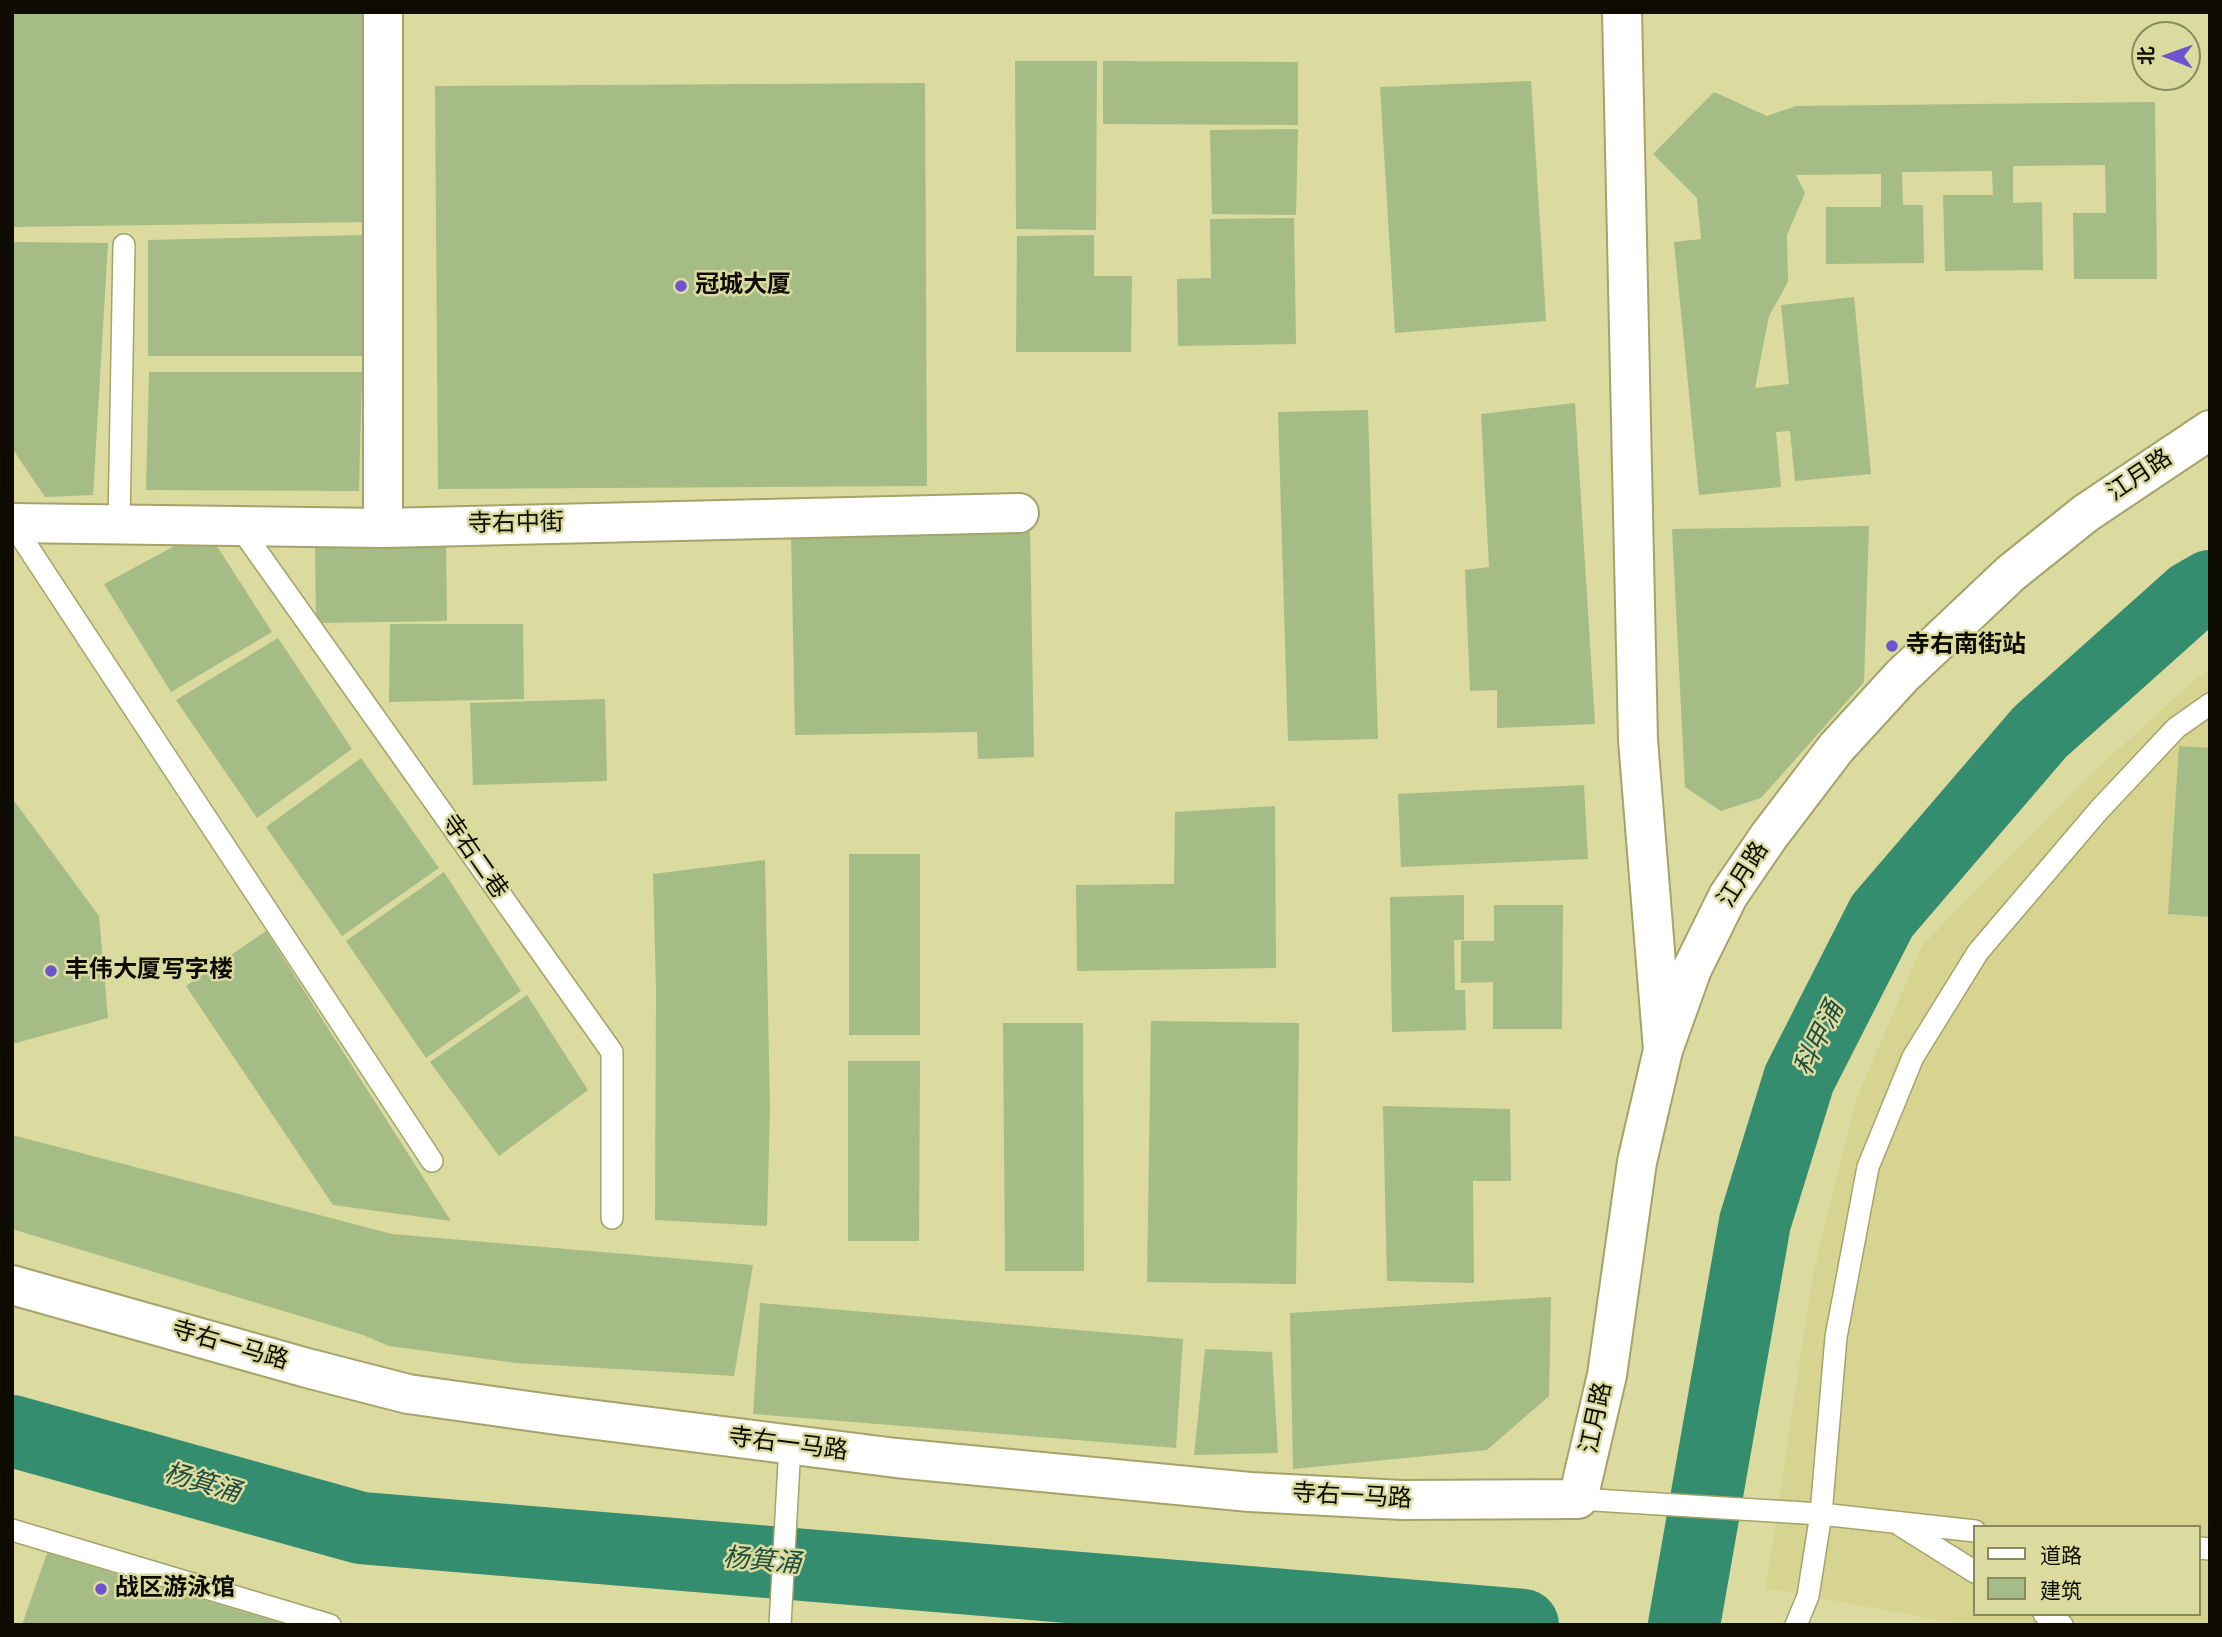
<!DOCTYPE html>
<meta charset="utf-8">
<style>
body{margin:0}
#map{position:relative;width:2222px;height:1637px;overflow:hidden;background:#dbda9f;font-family:Signika,"Noto Sans SC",sans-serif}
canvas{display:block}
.frame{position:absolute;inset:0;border:14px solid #0e0c00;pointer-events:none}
.legend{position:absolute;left:1973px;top:1525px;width:228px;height:91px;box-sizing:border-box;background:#dbda9f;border:2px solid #89885f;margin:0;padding:9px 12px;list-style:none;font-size:21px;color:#0e0c00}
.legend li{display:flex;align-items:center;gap:14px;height:35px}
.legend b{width:35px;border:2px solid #89885f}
.north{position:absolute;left:2131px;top:21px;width:70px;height:70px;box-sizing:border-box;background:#dbda9f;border:2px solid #89885f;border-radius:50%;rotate:271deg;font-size:19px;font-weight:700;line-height:28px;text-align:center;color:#0e0c00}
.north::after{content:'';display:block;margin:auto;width:24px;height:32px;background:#6b54ce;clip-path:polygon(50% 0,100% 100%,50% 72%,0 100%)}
</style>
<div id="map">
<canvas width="2222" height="1637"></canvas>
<div class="frame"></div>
<ul class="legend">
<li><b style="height:9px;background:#fff"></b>道路</li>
<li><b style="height:19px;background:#a5bc86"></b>建筑</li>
</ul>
<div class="north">北</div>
</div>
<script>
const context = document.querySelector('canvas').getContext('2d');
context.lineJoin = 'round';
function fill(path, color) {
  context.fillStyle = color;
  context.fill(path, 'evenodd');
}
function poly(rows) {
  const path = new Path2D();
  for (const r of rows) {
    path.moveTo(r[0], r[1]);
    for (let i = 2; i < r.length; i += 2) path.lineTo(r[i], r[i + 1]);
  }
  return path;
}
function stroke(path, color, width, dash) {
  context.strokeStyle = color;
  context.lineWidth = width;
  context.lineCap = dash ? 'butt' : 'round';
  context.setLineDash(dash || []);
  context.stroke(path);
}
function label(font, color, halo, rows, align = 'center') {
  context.font = font + ' Signika,"Noto Sans SC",sans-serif';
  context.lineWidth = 5;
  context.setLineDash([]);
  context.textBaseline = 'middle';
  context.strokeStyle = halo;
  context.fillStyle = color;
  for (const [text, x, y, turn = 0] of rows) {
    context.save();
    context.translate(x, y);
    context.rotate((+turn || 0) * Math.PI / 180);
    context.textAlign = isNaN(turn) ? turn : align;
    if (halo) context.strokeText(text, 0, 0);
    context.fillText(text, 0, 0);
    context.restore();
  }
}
fill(poly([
 [2210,670,2210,1625,1966,1625,1766,1588,1812,1280,1855,1103,1922,946,2087,778,2190,684],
 [1975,1527,2199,1527,2199,1614,1975,1614]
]), '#d6d490');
stroke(poly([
 [12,1431,361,1528,1523,1625],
 [1684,1625,1755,1222,1799,1079,1882,916,2040,732,2191,597,2210,586]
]), '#338d6e', 72);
fill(poly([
 [12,12,367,12,370,222,12,227],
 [1015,61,1097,61,1096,230,1016,229],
 [1103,61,1298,62,1298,125,1103,124],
 [1531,81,1546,321,1395,333,1380,87],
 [925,83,927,486,438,489,435,86],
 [1714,92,1767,116,1796,106,2155,102,2157,279,2074,279,2073,213,2106,213,2105,165,2013,166,2013,203,2042,202,2043,270,1945,271,1943,195,1993,195,1992,171,1902,172,1903,205,1923,205,1924,263,1826,264,1826,207,1881,207,1881,174,1796,175,1805,193,1787,235,1788,282,1769,316,1755,388,1789,384,1781,305,1854,297,1871,474,1795,481,1790,431,1776,432,1781,487,1699,495,1674,242,1701,239,1697,198,1653,154],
 [1298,129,1296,215,1212,214,1210,130],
 [1294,218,1296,344,1178,346,1177,279,1211,278,1210,219],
 [364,235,363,356,148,356,148,240],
 [1094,235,1094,276,1132,276,1131,352,1016,352,1017,236],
 [12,242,108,243,93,495,45,497,12,448],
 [149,372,362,372,359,491,146,490],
 [1575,403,1595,724,1497,728,1497,690,1470,691,1465,570,1489,567,1481,414],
 [1368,410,1378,739,1288,741,1278,412],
 [1030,526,1034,757,978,759,977,732,795,735,791,531],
 [1869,526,1864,682,1761,798,1721,811,1685,787,1672,529],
 [206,529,272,632,171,692,104,584],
 [446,537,447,621,316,623,315,538],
 [390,624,523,624,524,699,389,702],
 [278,638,352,749,257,818,176,700],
 [605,699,607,781,473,785,470,703],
 [2179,746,2210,748,2210,917,2168,914],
 [361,758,439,868,342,936,266,827],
 [1584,785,1588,859,1401,867,1398,794],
 [12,798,99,916,108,1018,12,1044],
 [1275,806,1276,968,1077,971,1076,885,1174,884,1175,812],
 [849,854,920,854,920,1035,849,1035],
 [765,860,770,1108,767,1226,655,1220,656,988,653,874],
 [444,872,521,991,426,1058,346,941],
 [1464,895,1464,940,1454,940,1455,990,1465,990,1466,1030,1392,1032,1390,897],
 [1494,905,1563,905,1562,1029,1493,1029,1493,982,1461,983,1461,941,1494,941],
 [266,931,451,1221,333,1205,186,986],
 [527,995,588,1090,499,1156,430,1062],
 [1151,1021,1299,1023,1296,1284,1147,1282],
 [1003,1023,1083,1023,1084,1271,1005,1271],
 [848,1061,920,1061,919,1241,848,1241],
 [1383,1106,1510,1109,1511,1181,1473,1181,1474,1283,1387,1281],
 [12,1135,392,1234,753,1265,734,1376,516,1363,389,1346,363,1335,12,1229],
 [1551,1297,1549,1396,1487,1450,1293,1469,1290,1313],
 [760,1303,1183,1339,1176,1448,753,1414],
 [1205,1349,1272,1352,1278,1453,1194,1455],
 [47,1553,284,1624,284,1625,22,1625]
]), '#a5bc86');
const service = poly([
 [12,523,432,1161],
 [119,524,124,245],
 [239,526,612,1052,612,1218],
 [1578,1499,1821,1514,1975,1531],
 [1900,1525,1975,1572],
 [12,1530,330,1625],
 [2199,1548,2210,1549],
 [2044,1614,2062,1625],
 [780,1625,790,1445],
 [1796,1625,1808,1596,1821,1514,1836,1337,1868,1167,1913,1057,1978,952,2099,810,2176,728,2210,704]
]);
const minor = poly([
 [1622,12,1638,740,1663,1050],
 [12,523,383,528,1019,513],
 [383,528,383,12]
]);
const tertiary = poly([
 [12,1285,307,1368,408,1394,557,1415,896,1458,1250,1492,1402,1500,1578,1499,1607,1375,1637,1162,1663,1050,1692,969,1728,896,1769,836,1836,748,1902,676,2011,573,2086,513,2210,430]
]);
stroke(service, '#a5a36a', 24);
stroke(minor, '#a5a36a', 42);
stroke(tertiary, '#a5a36a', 42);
stroke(service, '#fff', 21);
stroke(minor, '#fff', 38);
stroke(tertiary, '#fff', 38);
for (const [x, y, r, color] of [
 [681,286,7,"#6b54ce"],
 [1892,646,7,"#6b54ce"],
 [51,971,7,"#6b54ce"],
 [101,1589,7,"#6b54ce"]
]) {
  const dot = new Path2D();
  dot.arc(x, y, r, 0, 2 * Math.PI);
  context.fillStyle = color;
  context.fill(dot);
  stroke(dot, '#dbda9f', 2.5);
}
label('bold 24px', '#0e0c00', '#dbda9f', [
 ["冠城大厦",695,286],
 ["寺右南街站",1906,646],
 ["丰伟大厦写字楼",65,971],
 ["战区游泳馆",115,1589]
], 'left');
label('24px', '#0e0c00', '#dbda9f', [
 ["江月路",2140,476,-34],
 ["寺右中街",516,524,-1],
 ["寺右二巷",474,857,55],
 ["江月路",1744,875,-58],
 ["寺右一马路",230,1346,16],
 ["江月路",1597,1418,-78],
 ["寺右一马路",788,1445,7],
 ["寺右一马路",1352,1497,3]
]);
label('italic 26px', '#1d4e3d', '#dbda9f', [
 ["科甲涌",1820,1039,-64],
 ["杨箕涌",202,1484,16],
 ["杨箕涌",762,1562,5]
]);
</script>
